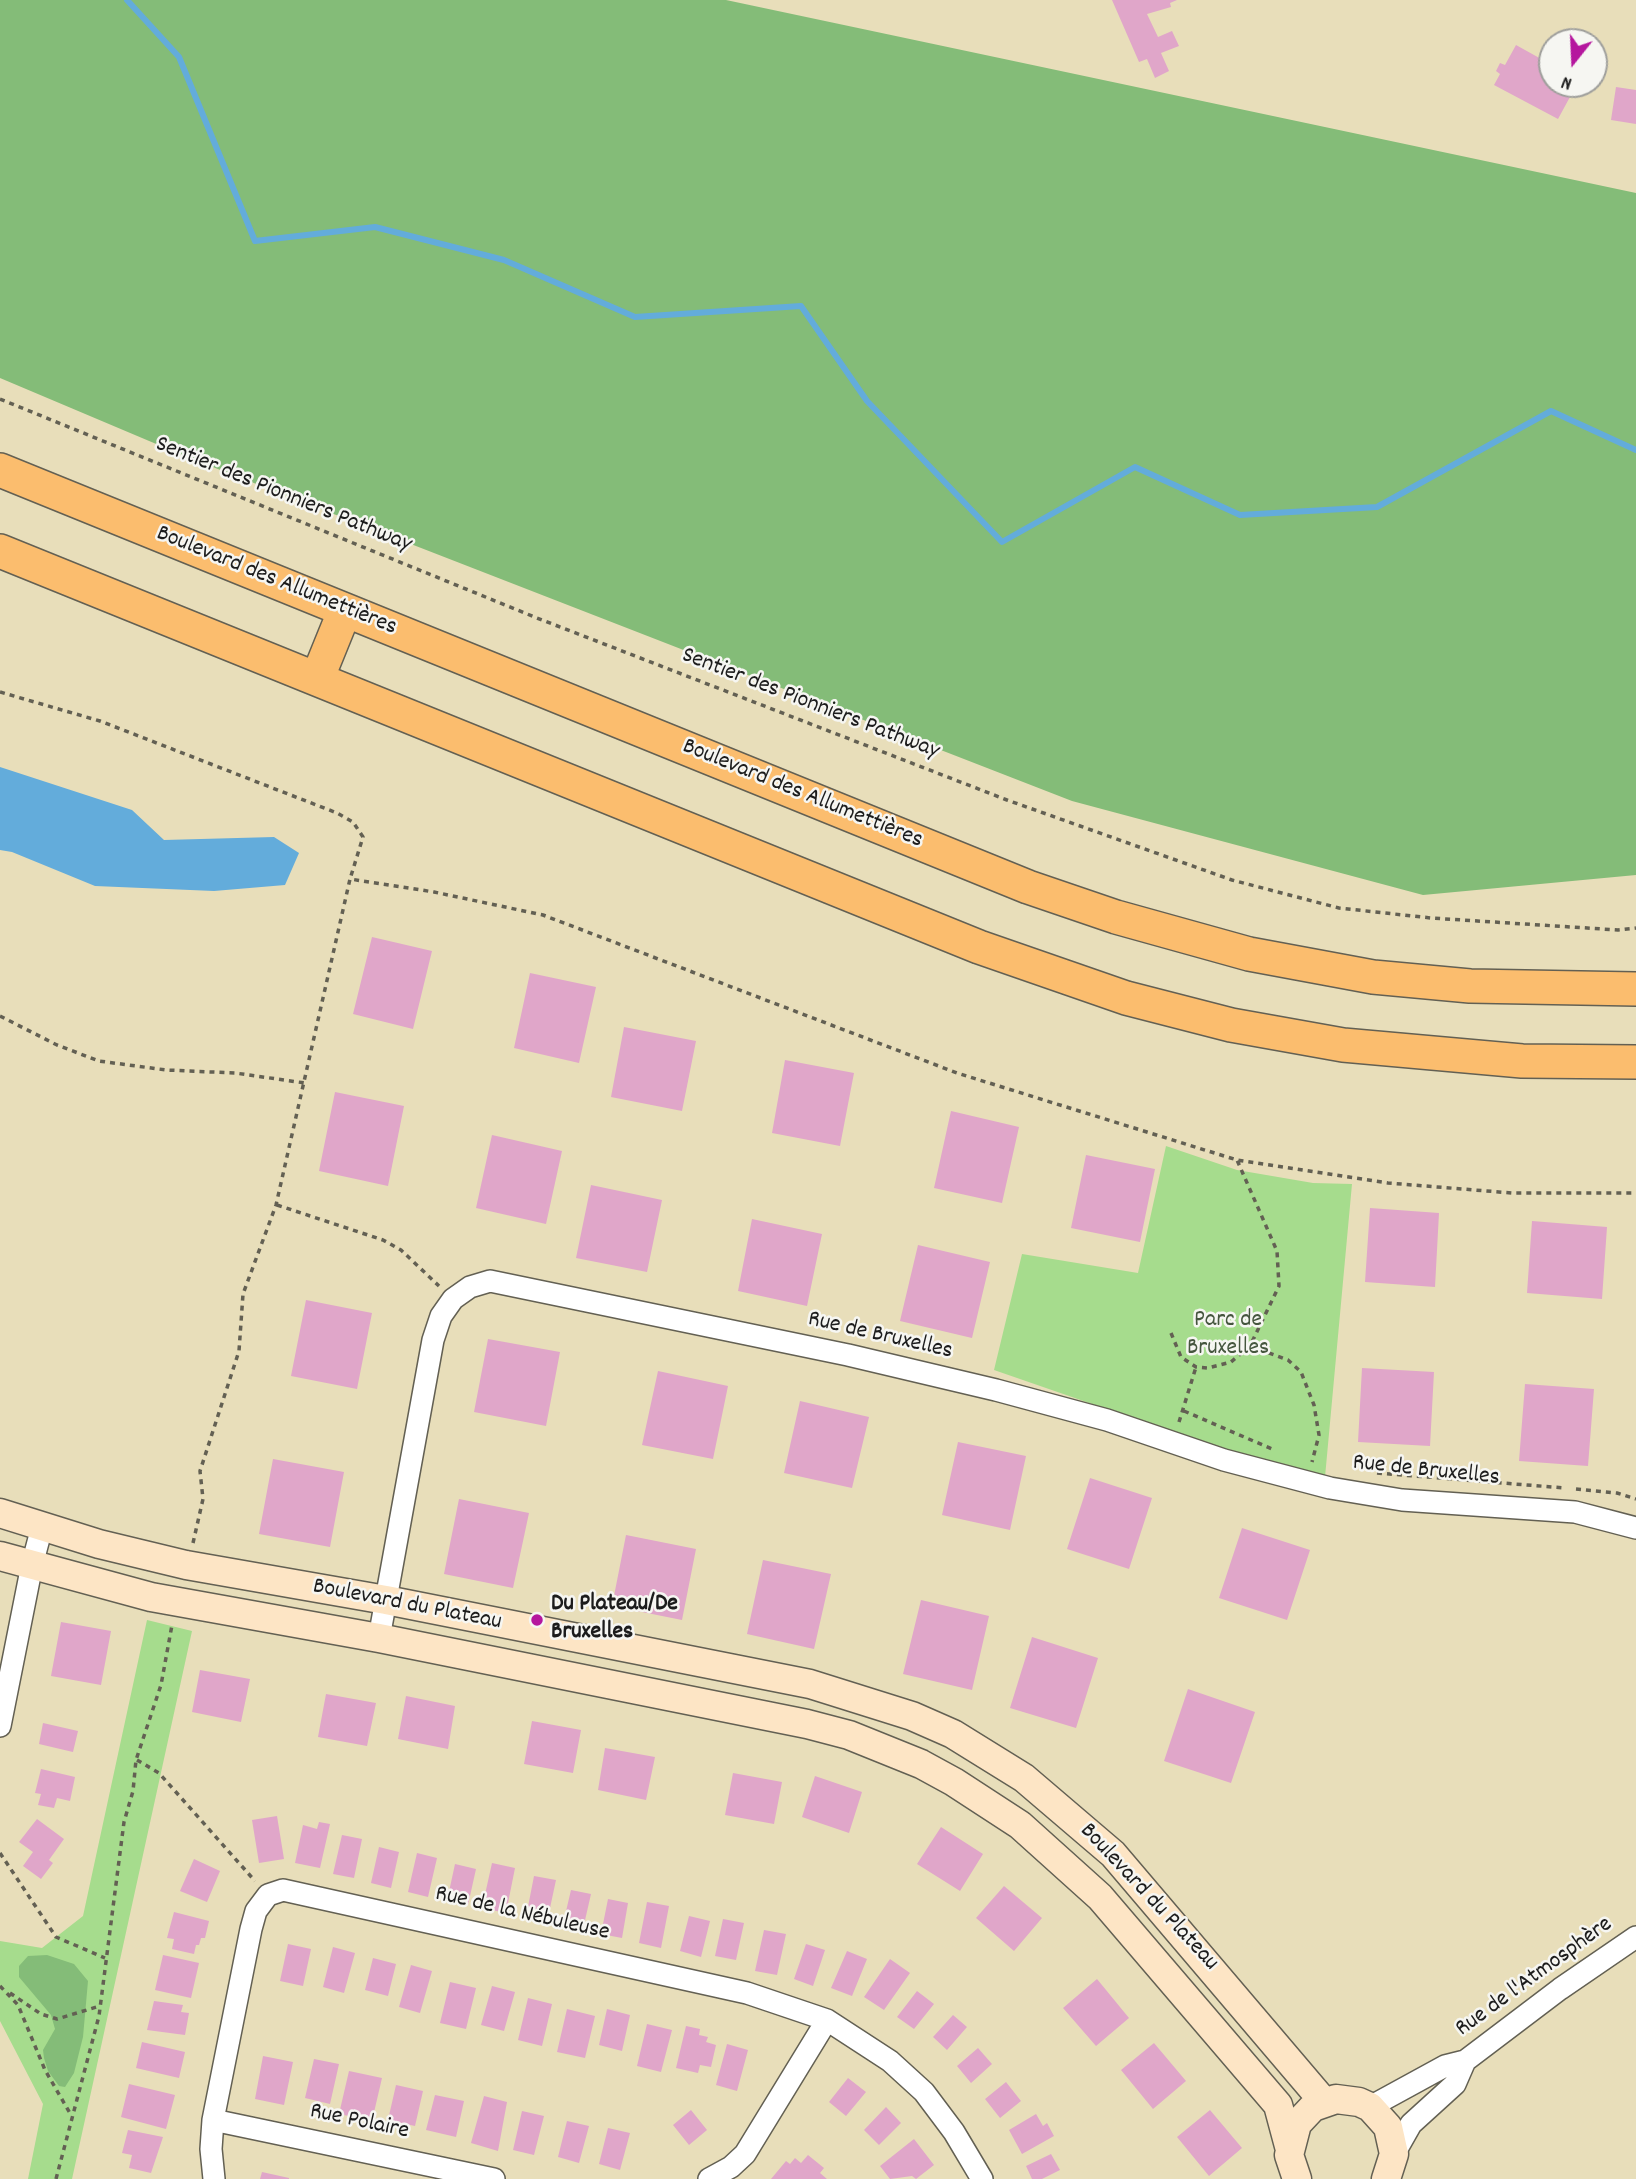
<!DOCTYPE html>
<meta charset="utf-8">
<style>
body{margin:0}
#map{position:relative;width:1636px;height:2179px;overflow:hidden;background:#e8deba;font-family:Dekko,sans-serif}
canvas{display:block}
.north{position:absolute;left:1538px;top:28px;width:70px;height:70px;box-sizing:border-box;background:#f6f6f2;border:2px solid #9f9f9c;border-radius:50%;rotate:198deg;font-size:19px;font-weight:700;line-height:28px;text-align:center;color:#1c1c1c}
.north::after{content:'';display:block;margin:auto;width:24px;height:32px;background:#b5179e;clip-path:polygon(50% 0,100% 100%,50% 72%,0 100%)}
</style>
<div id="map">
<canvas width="1636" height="2179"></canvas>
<div class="north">N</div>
</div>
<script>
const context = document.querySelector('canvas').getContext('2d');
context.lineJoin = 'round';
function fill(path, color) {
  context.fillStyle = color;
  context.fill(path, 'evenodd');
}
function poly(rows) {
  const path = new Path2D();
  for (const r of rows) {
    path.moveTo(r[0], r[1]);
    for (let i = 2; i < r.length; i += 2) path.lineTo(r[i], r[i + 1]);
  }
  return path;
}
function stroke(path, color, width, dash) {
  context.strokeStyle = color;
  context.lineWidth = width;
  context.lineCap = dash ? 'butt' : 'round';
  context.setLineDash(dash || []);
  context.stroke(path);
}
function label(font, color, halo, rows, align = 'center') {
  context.font = font + ' Dekko,sans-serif';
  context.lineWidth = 5;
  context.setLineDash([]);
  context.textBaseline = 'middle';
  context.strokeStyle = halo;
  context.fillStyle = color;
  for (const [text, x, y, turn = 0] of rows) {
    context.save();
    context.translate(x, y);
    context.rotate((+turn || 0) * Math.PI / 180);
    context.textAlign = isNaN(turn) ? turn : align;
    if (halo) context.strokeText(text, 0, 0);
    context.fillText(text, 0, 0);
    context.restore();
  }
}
fill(poly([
 [1166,1146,1237,1170,1313,1183,1352,1184,1325,1477,1225,1450,994,1370,1022,1254,1138,1273],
 [147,1620,192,1631,72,2179,28,2179,43,2104,0,2021,0,1941,42,1948,83,1916]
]), '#a6dc8d');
fill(poly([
 [0,0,726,0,1636,193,1636,875,1423,895,1072,801,187,457,0,378],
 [47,1955,74,1964,88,1981,83,2037,74,2073,65,2087,59,2086,48,2071,44,2058,43,2050,55,2029,51,2015,19,1977,19,1966,28,1956]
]), '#84bc78');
fill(poly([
 [0,767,132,810,164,840,274,837,299,853,285,885,214,891,95,886,12,852,0,850]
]), '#63acdb');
stroke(poly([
 [127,0,179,57,255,241,375,227,504,260,635,317,801,306,867,401,1002,542,1135,467,1240,515,1377,507,1551,411,1636,450]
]), '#63acdb', 6);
fill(poly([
 [1112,0,1177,0,1170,3,1171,7,1147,14,1158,37,1172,31,1179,46,1161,53,1169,71,1155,78,1147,59,1139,62],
 [1516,45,1552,65,1552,84,1577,84,1558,119,1494,85,1500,74,1496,71,1500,63,1505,65],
 [1616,87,1636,90,1636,124,1611,120],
 [372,937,432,951,413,1029,353,1014],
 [530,973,596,987,579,1063,514,1048],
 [624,1027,696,1041,682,1111,611,1097],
 [785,1060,854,1073,840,1146,772,1133],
 [335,1092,404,1106,388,1186,319,1171],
 [951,1111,1019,1127,1002,1203,934,1188],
 [492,1135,562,1151,546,1224,476,1208],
 [1086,1155,1155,1169,1140,1242,1071,1228],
 [591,1185,662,1200,647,1272,576,1258],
 [1370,1208,1439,1213,1435,1287,1365,1282],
 [752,1219,822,1234,807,1306,738,1291],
 [1532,1221,1607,1227,1602,1299,1527,1293],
 [918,1245,990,1262,972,1338,900,1321],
 [306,1300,372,1313,357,1389,291,1376],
 [488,1339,560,1352,546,1426,474,1412],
 [1362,1368,1434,1372,1430,1446,1358,1442],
 [658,1371,728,1386,713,1459,642,1445],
 [1525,1384,1594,1389,1588,1466,1519,1461],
 [800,1401,869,1417,852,1488,784,1473],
 [958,1442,1026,1456,1010,1530,942,1515],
 [273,1459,344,1472,330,1547,259,1534],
 [1090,1478,1152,1498,1129,1569,1067,1549],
 [459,1499,529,1513,513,1588,444,1574],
 [1242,1528,1310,1550,1287,1620,1219,1598],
 [626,1535,696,1549,682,1620,612,1606],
 [763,1560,831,1574,814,1649,747,1634],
 [921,1600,989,1616,972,1690,903,1674],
 [61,1622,111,1631,101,1685,51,1676],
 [1032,1637,1098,1658,1076,1728,1010,1708],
 [200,1670,250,1679,241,1722,192,1712],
 [1188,1689,1255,1712,1231,1783,1164,1761],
 [326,1694,376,1703,367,1746,318,1737],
 [406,1696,455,1706,448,1749,398,1739],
 [532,1721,581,1730,573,1773,524,1764],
 [43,1723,78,1731,73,1752,39,1744],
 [605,1748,655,1757,646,1800,598,1790],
 [41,1769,75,1777,70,1801,57,1798,54,1808,38,1805,41,1794,35,1793],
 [733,1773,782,1782,774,1824,725,1815],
 [815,1776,862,1792,849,1833,802,1817],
 [277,1816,284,1859,259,1863,252,1820],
 [37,1819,64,1839,49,1860,53,1863,41,1879,23,1866,33,1852,19,1842],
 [319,1822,330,1824,320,1868,295,1863,303,1825,317,1829],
 [941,1827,983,1854,960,1891,917,1864],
 [342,1835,362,1839,354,1878,333,1874],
 [379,1847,399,1852,391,1888,371,1883],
 [417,1853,437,1858,428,1897,408,1892],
 [194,1859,220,1871,207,1902,180,1891],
 [492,1863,515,1868,506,1913,482,1908],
 [455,1864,476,1869,468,1905,447,1901],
 [534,1876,556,1880,547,1922,526,1917],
 [1004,1886,1042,1918,1014,1951,976,1918],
 [571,1890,591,1894,583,1929,563,1924],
 [608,1899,628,1903,622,1938,601,1934],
 [647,1902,669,1906,661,1948,639,1943],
 [174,1912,209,1921,205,1938,201,1938,199,1945,196,1945,194,1954,172,1949,174,1939,167,1938],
 [689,1916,710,1921,701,1957,680,1951],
 [723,1919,744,1923,736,1960,715,1956],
 [764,1930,786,1934,777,1975,755,1971],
 [288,1944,311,1949,303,1986,280,1981],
 [806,1944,825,1950,813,1986,794,1979],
 [333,1947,355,1953,344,1993,323,1987],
 [847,1951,867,1959,852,1996,831,1988],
 [163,1955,199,1963,191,1998,155,1990],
 [373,1958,396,1964,388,1996,365,1990],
 [890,1959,910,1973,884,2010,864,1997],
 [411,1965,432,1971,420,2013,399,2007],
 [1097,1979,1129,2018,1096,2046,1063,2008],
 [450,1982,476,1988,466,2029,440,2023],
 [492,1986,515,1992,504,2031,481,2025],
 [917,1991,934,2004,914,2029,897,2017],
 [528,1998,552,2004,542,2046,518,2040],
 [154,2001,183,2005,181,2012,189,2013,185,2035,147,2030],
 [567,2009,595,2016,585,2058,557,2052],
 [607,2009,630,2015,622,2051,599,2045],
 [953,2015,967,2027,947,2050,933,2037],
 [647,2024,672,2030,661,2072,637,2066],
 [686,2026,700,2029,699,2035,708,2037,706,2042,716,2045,711,2067,700,2065,698,2073,676,2068],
 [142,2042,185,2052,179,2078,136,2068],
 [1154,2043,1186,2081,1153,2109,1121,2070],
 [727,2044,748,2050,737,2091,716,2085],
 [978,2048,992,2064,971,2083,957,2066],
 [263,2056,293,2062,284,2105,255,2099],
 [314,2059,339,2064,330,2104,305,2098],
 [349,2071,382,2078,372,2121,339,2114],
 [848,2078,866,2092,846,2116,829,2102],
 [1006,2082,1021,2101,1000,2118,985,2099],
 [129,2084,175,2095,166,2129,121,2117],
 [396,2085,423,2091,415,2126,388,2120],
 [435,2095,464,2101,456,2137,426,2130],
 [484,2096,507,2102,498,2151,471,2143],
 [886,2107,901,2123,879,2145,864,2130],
 [691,2110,707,2130,689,2145,673,2125],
 [1210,2110,1242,2148,1209,2176,1177,2137],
 [522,2111,544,2116,534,2155,513,2150],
 [1036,2114,1043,2126,1047,2123,1054,2136,1022,2154,1009,2130],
 [567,2121,589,2126,579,2163,558,2157],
 [608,2128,630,2133,620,2170,599,2164],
 [128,2130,163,2137,151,2173,129,2168,132,2155,122,2153],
 [914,2139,934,2165,916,2179,912,2176,890,2179,880,2166],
 [1051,2154,1060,2170,1042,2179,1032,2179,1026,2166],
 [808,2155,824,2168,820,2173,827,2179,771,2179,786,2161,790,2164,795,2158,801,2163],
 [262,2172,289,2178,289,2179,260,2179]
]), '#e0a6c9');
const minor = poly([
 [379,1638,433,1340,441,1316,453,1299,470,1287,490,1281,848,1355,996,1390,1107,1420,1224,1460,1330,1488,1402,1500,1575,1512,1636,1528],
 [0,1726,32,1565,42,1527],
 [1370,2107,1445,2066,1465,2061,1560,1989,1636,1937],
 [213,2120,494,2179],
 [1394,2154,1411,2124,1455,2084,1465,2061],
 [214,2179,211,2149,213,2120,251,1929,256,1911,268,1895,283,1890,747,1993,827,2020,890,2061,924,2092,954,2132,982,2179],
 [709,2179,731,2167,745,2154,827,2020]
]);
const secondary = poly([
 [0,1513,99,1544,186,1565,386,1600,810,1684,912,1716,953,1734,1024,1778,1113,1854,1324,2102],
 [0,1556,151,1597,379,1638,807,1724,849,1735,921,1764,954,1782,1020,1825,1100,1897,1278,2105,1289,2146],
 [1297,2179,1289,2155,1297,2124,1313,2107,1336,2099,1359,2102,1370,2107,1388,2127,1394,2154,1386,2179]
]);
const trunk = poly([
 [0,470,1028,887,1116,917,1249,954,1373,977,1470,986,1636,989],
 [0,551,979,947,1126,998,1231,1025,1343,1045,1522,1061,1636,1062],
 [317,679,345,610]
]);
stroke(minor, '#636053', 24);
stroke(secondary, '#636053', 31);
stroke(trunk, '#636053', 36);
stroke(poly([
 [0,399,537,618,1007,800,1232,880,1339,908,1431,918,1618,930,1636,928],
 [0,692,100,721,337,813,353,822,363,837,350,879],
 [0,1016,57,1045,99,1061,166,1070,235,1073,305,1083],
 [277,1205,383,1240,401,1250,439,1286],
 [1171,1333,1181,1357,1196,1367,1208,1368,1231,1362,1250,1346,1279,1286,1277,1251,1237,1160],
 [1250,1346,1288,1360,1301,1372,1314,1405,1319,1435,1312,1462],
 [1184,1411,1272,1449],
 [1179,1422,1196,1367],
 [1377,1473,1565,1488],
 [1576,1489,1617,1493,1636,1499],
 [193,1543,203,1499,200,1471,239,1351,243,1294,276,1205,350,879,434,892,543,915,957,1073,1237,1160,1388,1183,1512,1193,1636,1193],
 [137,1760,159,1773,255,1881],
 [0,1853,56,1937,105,1958],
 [0,1986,18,2005,45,2070,71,2115],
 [10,1993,41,2014,57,2019,100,2006],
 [56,2179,99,2016,124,1822,133,1791,136,1760,161,1685,172,1625]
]), '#636053', 3.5, [5, 5]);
stroke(minor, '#fff', 21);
stroke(secondary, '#fde5c5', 28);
stroke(trunk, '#fbbd6e', 33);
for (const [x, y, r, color] of [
 [537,1620,7,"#b5179e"]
]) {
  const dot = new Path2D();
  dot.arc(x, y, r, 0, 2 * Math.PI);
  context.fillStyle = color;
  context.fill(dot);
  stroke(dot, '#f6f6f2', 2.5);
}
label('24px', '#1c1c1c', '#f6f6f2', [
 ["Sentier des Pionniers Pathway",283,496,22],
 ["Boulevard des Allumettières",276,582,22],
 ["Sentier des Pionniers Pathway",810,705,21],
 ["Boulevard des Allumettières",802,795,22],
 ["Rue de Bruxelles",880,1337,13],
 ["Rue de Bruxelles",1426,1472,6],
 ["Boulevard du Plateau",407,1606,11],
 ["Boulevard du Plateau",1148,1898,47],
 ["Rue de la Nébuleuse",522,1915,13],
 ["Rue de l'Atmosphère",1535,1978,-36],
 ["Rue Polaire",359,2123,12]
]);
label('24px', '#45563e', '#f6f6f2', [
 ["Parc de",1228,1322],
 ["Bruxelles",1228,1350]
]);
label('bold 24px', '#1c1c1c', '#f6f6f2', [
 ["Du Plateau/De",551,1606],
 ["Bruxelles",551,1634]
], 'left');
</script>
